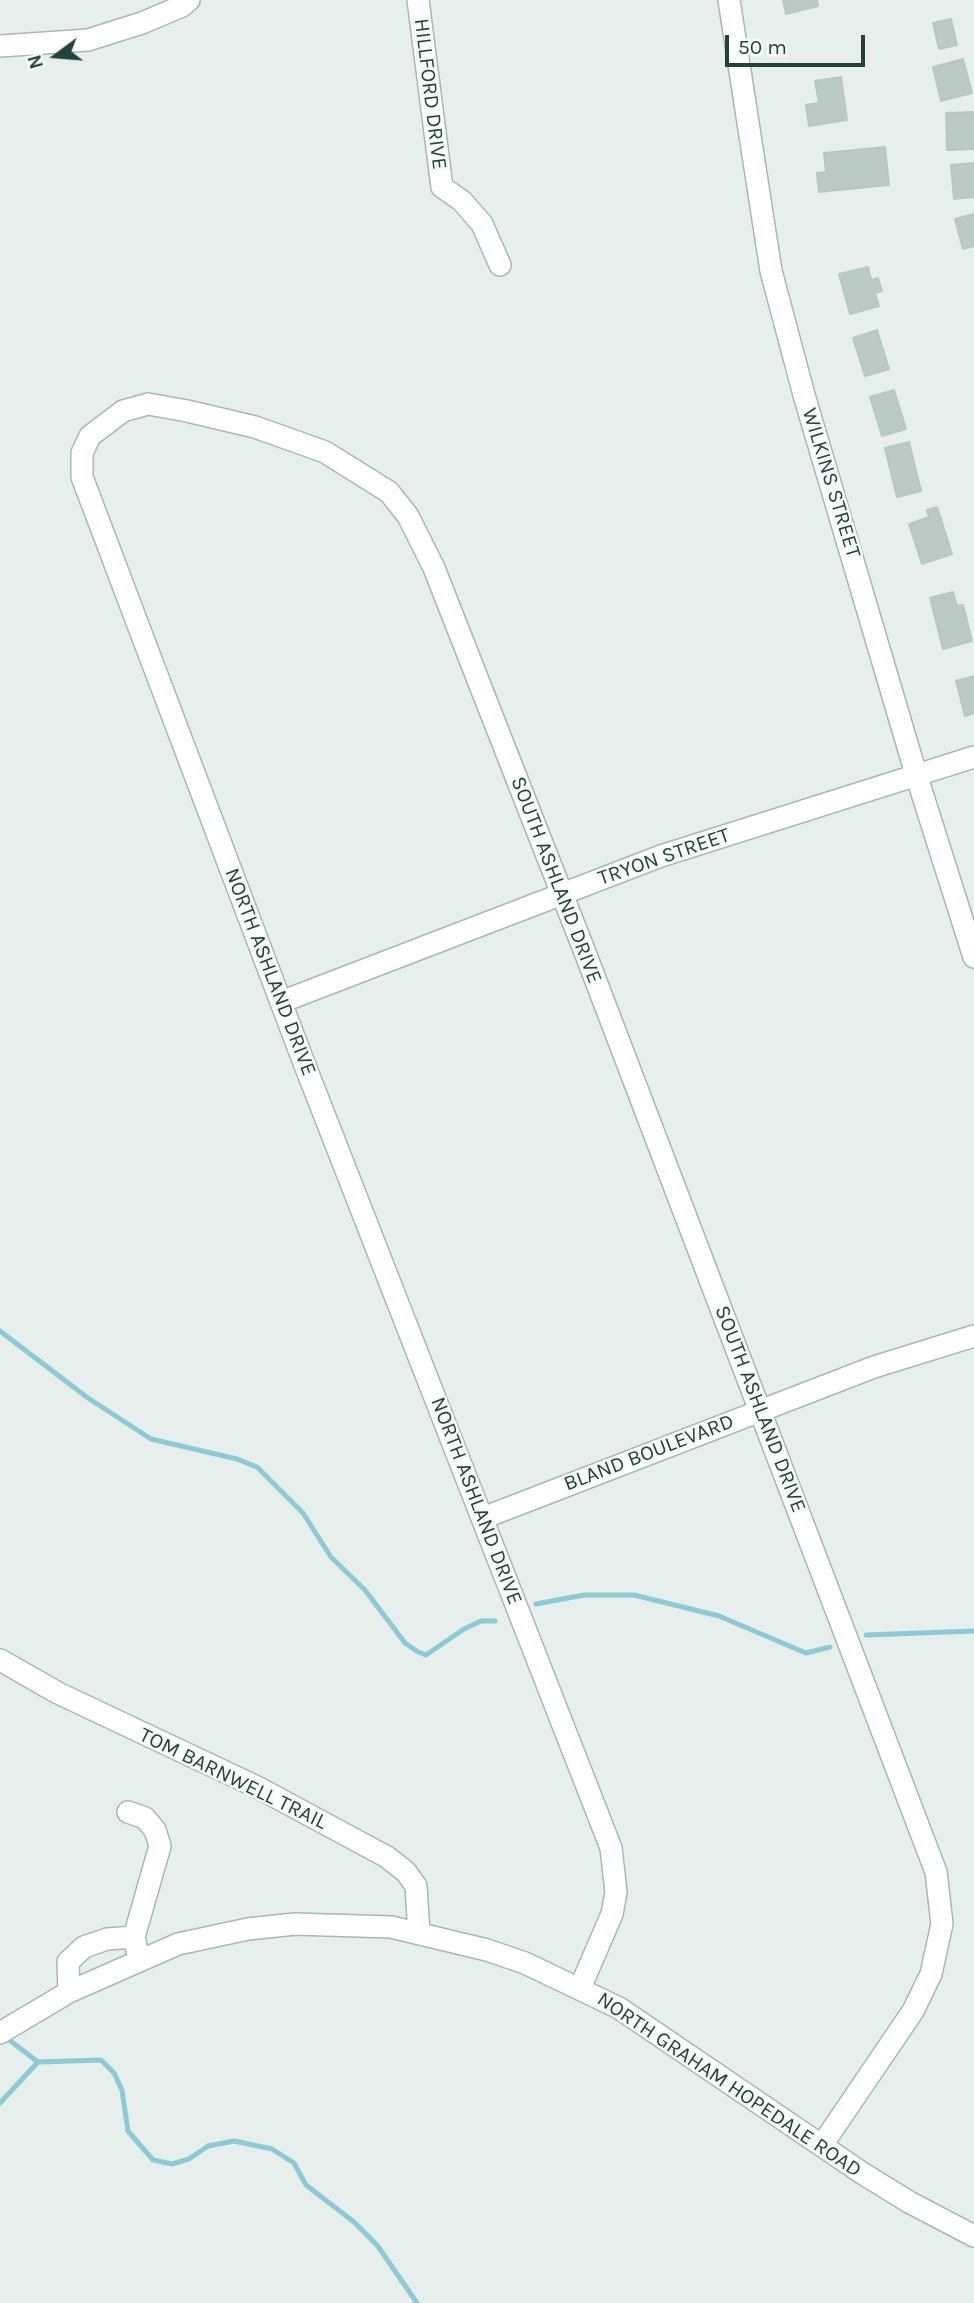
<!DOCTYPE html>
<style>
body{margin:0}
#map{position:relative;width:974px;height:2303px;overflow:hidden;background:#e6efeb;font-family:Karla,sans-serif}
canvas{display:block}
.north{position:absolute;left:21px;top:21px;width:70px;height:70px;-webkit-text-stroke:5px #f7fbf9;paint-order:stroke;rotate:254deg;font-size:19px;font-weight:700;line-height:28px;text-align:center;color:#24423a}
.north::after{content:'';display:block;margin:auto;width:24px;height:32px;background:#24423a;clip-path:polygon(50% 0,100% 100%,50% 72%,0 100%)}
.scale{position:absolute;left:725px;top:35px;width:140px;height:32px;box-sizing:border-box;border:4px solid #24423a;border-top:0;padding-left:9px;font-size:21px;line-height:24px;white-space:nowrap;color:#24423a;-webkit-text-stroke:5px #f7fbf9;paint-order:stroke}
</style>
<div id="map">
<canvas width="974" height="2303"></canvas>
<div class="north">N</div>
<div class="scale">50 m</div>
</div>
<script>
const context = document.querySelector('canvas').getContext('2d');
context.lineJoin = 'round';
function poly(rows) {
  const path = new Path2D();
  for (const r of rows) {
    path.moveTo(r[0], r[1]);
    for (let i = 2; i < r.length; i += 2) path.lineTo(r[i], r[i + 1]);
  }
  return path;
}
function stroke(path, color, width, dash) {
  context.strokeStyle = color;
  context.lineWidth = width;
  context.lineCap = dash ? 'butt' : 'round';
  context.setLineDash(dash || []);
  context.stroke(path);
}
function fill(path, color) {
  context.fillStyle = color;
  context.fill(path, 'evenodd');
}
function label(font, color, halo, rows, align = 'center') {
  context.font = font + ' Karla,sans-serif';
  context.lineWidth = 5;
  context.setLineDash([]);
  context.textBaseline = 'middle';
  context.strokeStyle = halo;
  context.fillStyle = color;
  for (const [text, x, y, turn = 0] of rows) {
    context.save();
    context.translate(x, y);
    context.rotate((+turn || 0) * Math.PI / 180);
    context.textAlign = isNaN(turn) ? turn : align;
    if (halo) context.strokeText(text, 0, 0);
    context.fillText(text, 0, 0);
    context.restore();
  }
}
stroke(poly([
 [0,1331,88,1398,151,1439,237,1459,257,1467,303,1513,331,1557,365,1590,405,1643,418,1652,426,1655,464,1629,481,1621,495,1621],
 [536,1604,584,1595,634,1595,719,1616,806,1653,830,1647],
 [866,1635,974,1631],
 [4,2036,38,2062],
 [38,2062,101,2060,114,2073,122,2090,128,2131,153,2160,172,2164,189,2159,208,2146,234,2141,272,2149,294,2163,306,2185,354,2222,377,2245,417,2303],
 [0,2103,38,2062]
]), '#8ec9d4', 5);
const building = poly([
 [783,0,817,0,818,6,786,14,783,0],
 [951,19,957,45,939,49,933,23,951,19],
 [963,59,972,93,941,101,933,67,963,59],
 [841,77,847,120,809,126,806,105,819,103,815,81,841,77],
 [974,112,974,149,947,150,946,113,974,112],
 [885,147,889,185,819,192,817,173,826,172,824,153,885,147],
 [974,163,974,197,954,199,951,165,974,163],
 [974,214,974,246,963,249,955,219,974,214],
 [868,267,871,280,878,278,882,291,875,293,879,306,850,314,839,274,868,267],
 [877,330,889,369,865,376,853,338,877,330],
 [894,390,906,429,882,436,870,397,894,390],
 [909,442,921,491,897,497,885,448,909,442],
 [937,507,952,554,922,564,909,524,929,517,927,510,937,507],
 [953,592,957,606,963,605,972,641,943,649,930,598,953,592],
 [974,676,974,713,965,716,956,681,974,676]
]);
fill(building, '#bbcac4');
stroke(building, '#b8c9c2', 2);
const minor = poly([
 [418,0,442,187,462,201,482,224,500,265],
 [729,0,771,271,804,395,916,774,974,957],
 [0,46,88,40,142,23,182,6,189,0],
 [281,1002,661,856,974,757],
 [483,1518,874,1367,974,1336],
 [0,1660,58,1693,257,1787,387,1857,406,1872,416,1886,419,1934],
 [128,1812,145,1818,155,1830,160,1846,134,1937,139,1959],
 [580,1988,612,1914,616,1892,611,1848,304,1063,82,477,82,453,90,436,123,411,148,404,187,411,255,427,325,452,389,492,408,516,434,568,586,955,936,1872,942,1924,931,1974,913,2011,822,2145],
 [69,1992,68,1962,84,1947,107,1939,134,1937],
 [0,2033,69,1992,178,1944,248,1929,295,1924,391,1927,487,1950,525,1963,619,2008,862,2173,909,2202,974,2236]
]);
stroke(minor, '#a8b8b2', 24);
stroke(minor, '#fff', 21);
label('21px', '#24423a', '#f7fbf9', [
 ["HILLFORD DRIVE",430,94,83],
 ["WILKINS STREET",831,483,73],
 ["TRYON STREET",664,857,-19],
 ["SOUTH ASHLAND DRIVE",556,880,69],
 ["NORTH ASHLAND DRIVE",270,972,69],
 ["SOUTH ASHLAND DRIVE",760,1409,69],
 ["BLAND BOULEVARD",649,1453,-21],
 ["NORTH ASHLAND DRIVE",476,1501,69],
 ["TOM BARNWELL TRAIL",233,1779,26],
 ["NORTH GRAHAM HOPEDALE ROAD",729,2085,34]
]);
</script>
